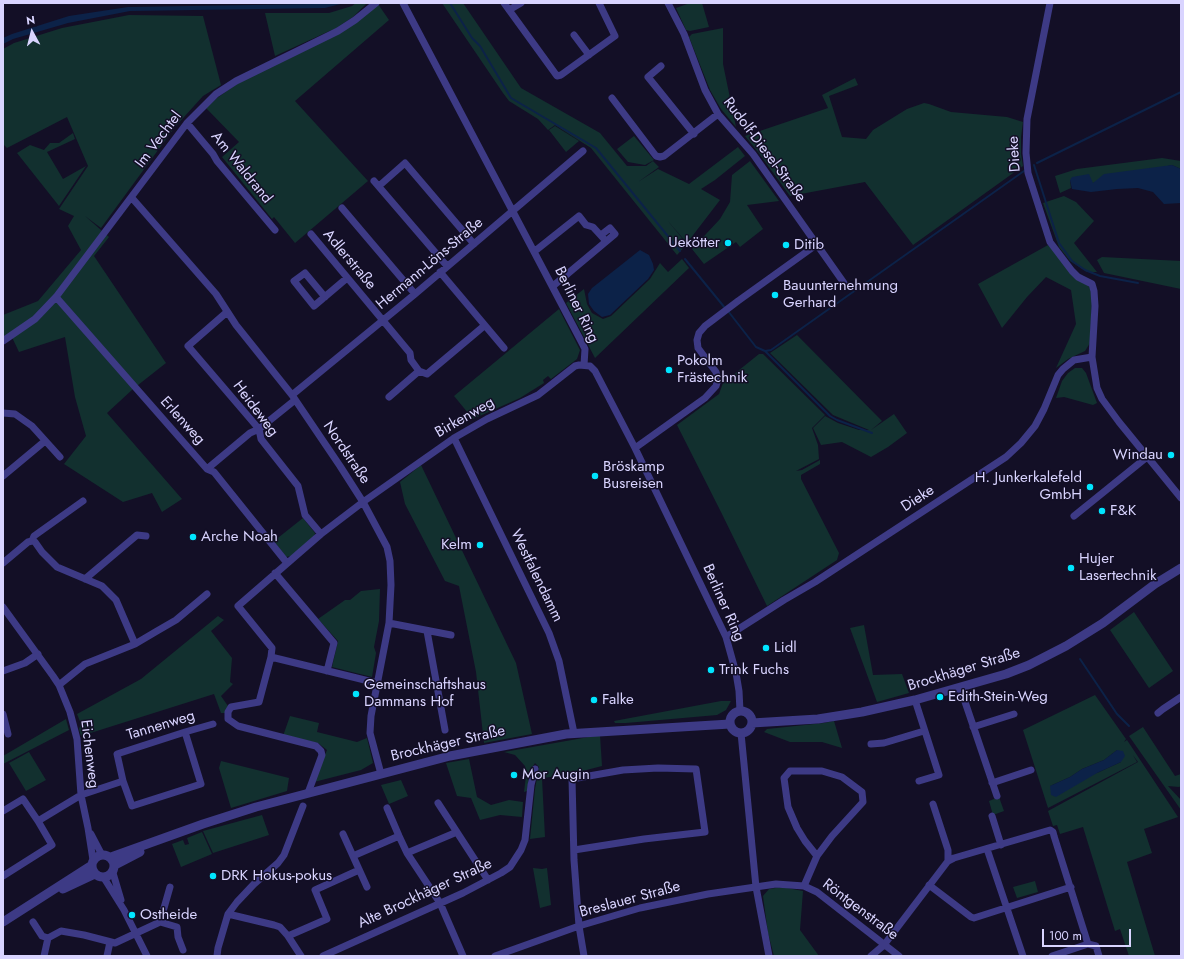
<!DOCTYPE html>
<meta charset="utf-8">
<style>
body{margin:0}
#map{position:relative;width:1184px;height:959px;overflow:hidden;background:#130f26;font-family:Jost,sans-serif}
canvas{display:block}
.frame{position:absolute;inset:0;border:4px solid #d9d4ff;pointer-events:none}
.north{position:absolute;left:12px;top:12px;width:40px;height:40px;-webkit-text-stroke:3px #130f26;paint-order:stroke;rotate:353deg;font-size:11px;font-weight:700;line-height:16px;text-align:center;color:#d9d4ff}
.north::after{content:'';display:block;margin:auto;width:14px;height:18px;background:#d9d4ff;clip-path:polygon(50% 0,100% 100%,50% 72%,0 100%)}
.scale{position:absolute;left:1042px;top:929px;width:89px;height:18px;box-sizing:border-box;border:2px solid #d9d4ff;border-top:0;padding-left:5px;font-size:12px;line-height:14px;white-space:nowrap;color:#d9d4ff;-webkit-text-stroke:3px #130f26;paint-order:stroke}
</style>
<div id="map">
<canvas width="1184" height="959"></canvas>
<div class="frame"></div>
<div class="north">N</div>
<div class="scale">100 m</div>
</div>
<script>
const context = document.querySelector('canvas').getContext('2d');
context.lineJoin = 'round';
function fill(path, color) {
  context.fillStyle = color;
  context.fill(path, 'evenodd');
}
function poly(rows) {
  const path = new Path2D();
  for (const r of rows) {
    if (r.length === 3) {
      path.moveTo(r[0] + r[2], r[1]);
      path.arc(r[0], r[1], r[2], 0, 2 * Math.PI);
      continue;
    }
    path.moveTo(r[0], r[1]);
    for (let i = 2; i < r.length; i += 2) path.lineTo(r[i], r[i + 1]);
  }
  return path;
}
function stroke(path, color, width, dash) {
  context.strokeStyle = color;
  context.lineWidth = width;
  context.lineCap = dash ? 'butt' : 'round';
  context.setLineDash(dash || []);
  context.stroke(path);
}
function label(font, color, halo, rows, align = 'center') {
  context.font = font + ' Jost,sans-serif';
  context.lineWidth = 3;
  context.setLineDash([]);
  context.textBaseline = 'middle';
  context.strokeStyle = halo;
  context.fillStyle = color;
  for (const [text, x, y, turn = 0] of rows) {
    context.save();
    context.translate(x, y);
    context.rotate((+turn || 0) * Math.PI / 180);
    context.textAlign = isNaN(turn) ? turn : align;
    if (halo) context.strokeText(text, 0, 0);
    context.fillText(text, 0, 0);
    context.restore();
  }
}
fill(poly([
 [356,3,367,3,353,17,336,28,275,56,265,13,329,13,352,6],
 [442,3,463,3,521,88,600,133,627,166,646,166,653,161,659,167,638,182,658,169,689,184,738,147,745,156,715,180,701,189,720,200,687,243,667,220,687,244,677,255,591,148,555,125,548,130,538,119,509,101,503,93],
 [690,3,702,3,709,27,690,31,686,30,676,8],
 [378,4,389,20,295,101,368,181,295,243,274,217,272,219,222,157,239,142,206,108,217,98,237,84],
 [129,15,203,16,221,85,203,96,175,127,101,228,85,216,109,237,94,256,166,363,133,389,107,413,182,499,162,512,152,493,123,502,64,464,86,436,75,397,65,337,19,352,10,333,3,337,3,315,38,301,81,250,68,226,74,216,59,209,88,166,67,117,7,148,3,144,3,49,14,43,62,28],
 [723,28,723,64,736,127,721,109,710,90,689,37,692,34],
 [855,78,858,85,829,96,842,137,866,139,873,130,907,109,924,103,929,104,951,112,1007,117,1023,122,1021,137,1021,154,1023,166,913,245,865,182,790,196,758,152,745,136,828,108,822,95],
 [555,126,579,141,566,152,549,130],
 [73,133,75,139,47,152,63,179,86,166,59,206,17,153,30,145,44,150,50,143,59,143],
 [634,136,654,160,645,165,628,162,617,149],
 [1162,158,1181,161,1181,169,1172,165,1093,183,1070,180,1071,188,1060,193,1055,176,1077,169],
 [750,161,779,201,747,205,763,229,740,247,736,242,704,264,692,249,720,219,730,202,732,175],
 [1064,196,1076,202,1094,221,1074,243,1097,272,1087,272,1070,261,1059,247,1043,203],
 [1048,245,1087,284,1091,290,1092,300,1090,343,1085,351,1068,359,1056,368,1076,324,1071,290,1046,277,1027,297,1002,328,978,284],
 [1102,257,1181,261,1181,289,1104,273,1097,260],
 [682,259,689,268,595,358,566,303,584,289,587,304,592,313,603,319,611,316,650,279,660,263,668,272],
 [559,309,580,350,577,359,551,379,548,376,543,380,544,383,520,398,473,419,454,396],
 [797,335,882,421,871,430,894,414,907,433,888,447,871,457,842,442,821,445,813,428,825,416,838,423,859,430,869,430,833,415,770,353],
 [759,354,763,354,825,415,812,428,818,445,819,459,796,471,802,470,820,460,820,464,801,475,801,479,839,553,837,560,767,606,721,512,677,425,719,394,723,383],
 [1075,368,1082,368,1086,373,1097,403,1093,405,1064,397,1056,398,1062,381,1068,373],
 [421,465,516,663,532,734,484,743,476,672,459,586,445,581,405,504,400,482],
 [303,518,315,533,314,538,291,556,286,557,274,541],
 [380,589,379,621,374,647,376,653,372,677,332,667,338,641,318,619,345,600,350,600,361,591],
 [1134,612,1173,671,1149,688,1110,630],
 [218,616,224,620,211,631,232,658,230,682,233,684,221,696,228,706,225,713,221,713,214,694,81,736,79,729,81,724,77,714,141,679],
 [864,625,873,675,902,674,909,693,877,702,850,628],
 [1095,695,1126,739,1124,742,1127,740,1178,817,1144,829,1152,853,1127,862,1155,956,1129,956,1120,929,1115,931,1083,827,1060,834,1057,825,1053,826,1048,811,1138,762,1133,755,1137,762,1048,808,1023,730],
 [1117,750,1121,762,1097,773,1050,786,1070,777,1082,769,1104,760],
 [721,701,731,701,726,710,717,715,626,723,615,723,614,721],
 [290,716,319,723,317,732,357,742,367,738,373,763,361,770,314,782,327,750,318,743,283,736],
 [66,719,69,730,3,764,3,756],
 [834,721,842,748,822,742,790,742,764,732,767,729,824,723],
 [1143,727,1175,776,1181,774,1181,786,1179,787,1168,786,1181,800,1181,810,1129,736],
 [600,735,602,766,567,775,542,778,545,837,530,839,535,789,539,767,535,763,530,771,527,791,524,792,526,776,525,766,515,755,504,752],
 [29,752,46,780,26,791,9,763],
 [469,759,477,797,491,805,509,800,523,802,522,817,500,815,480,820,471,798,457,796,446,763],
 [221,761,289,778,287,791,231,808,219,768],
 [401,780,408,796,389,804,381,785],
 [999,797,1004,811,993,815,989,801],
 [262,815,269,835,213,853,203,831],
 [202,832,212,854,181,867,172,844,183,840,185,845,189,844,187,838],
 [533,868,542,869,547,868,551,905,540,908],
 [1035,881,1038,892,1017,898,1013,887],
 [782,887,803,891,800,930,819,956,774,956,768,933,763,896,769,889]
]), '#12302f');
fill(poly([
 [320,3,344,3,325,8,130,11,68,23,13,39,3,44,3,38,12,34,69,16,128,7,314,4],
 [1172,165,1181,169,1181,203,1164,204,1153,192,1138,188,1117,189,1091,192,1072,189,1070,180,1072,177,1089,174,1093,183,1104,174],
 [640,250,649,255,653,264,654,270,648,279,610,315,602,317,594,311,589,304,588,294,592,288],
 [1117,750,1123,751,1125,756,1121,762,1097,773,1056,797,1051,795,1050,786,1070,777,1082,769,1104,760]
]), '#0c2248');
stroke(poly([
 [450,3,472,38,480,46,511,98,596,148,680,251],
 [1037,163,1181,92],
 [1034,165,1059,243,1072,261,1085,270,1100,276,1138,283],
 [685,259,725,308],
 [728,311,756,347,765,351,771,350,1024,171],
 [765,351,830,416,837,420,872,433],
 [1080,659,1117,714,1129,726]
]), '#0c2248', 2);
stroke(poly([
 [403,3,581,341,585,349,584,365],
 [504,3,557,76,561,75,615,36,599,3],
 [668,3,684,34,705,90,718,114,753,154,844,283],
 [1050,3,1027,119,1026,153,1028,173,1050,242,1072,271,1078,277,1092,284,1094,291,1095,306,1092,357,1097,388,1102,399,1119,422,1181,498],
 [509,10,521,3],
 [574,35,589,55],
 [661,66,648,77,694,134],
 [612,98,656,156,660,157,664,156,718,114],
 [187,123,213,154,217,161,275,230],
 [374,181,447,266],
 [379,186,405,163,474,244],
 [132,198,216,294,236,325,292,395,340,466,363,502,387,547,390,561,391,585,389,623,371,716,370,733,381,774],
 [342,208,415,294],
 [311,234,410,353,411,360,419,371,427,374,484,326],
 [535,251,579,216,586,225,593,227,604,239],
 [440,272,504,348],
 [553,286,615,234,610,228,601,235],
 [56,297,207,469,214,472,287,563],
 [325,297,305,273,294,281,314,306,347,278],
 [227,312,188,346,259,429,261,439,298,486,305,515,321,534],
 [3,341,35,319,56,297,187,123,216,94,236,81,338,31,355,20,376,3],
 [292,395,415,294,583,151],
 [389,397,419,371],
 [3,413,15,414,32,426,60,457],
 [454,438,549,633,559,661,574,733],
 [635,448,705,398,716,386,718,379,716,372,698,348,697,340,699,333,705,326,738,301,816,245],
 [207,469,250,433,259,429,295,400],
 [3,476,45,441],
 [1074,516,1147,457],
 [32,541,34,536,83,501],
 [3,563,28,542,32,541,35,542,42,552,57,567,102,586,116,600,135,644],
 [275,573,334,643,327,671],
 [85,579,137,535,146,536],
 [3,607,53,676,59,685,70,712,77,739,81,795,88,828,93,860],
 [389,623,451,635],
 [427,631,445,730],
 [726,637,784,600,815,582,1006,457,1021,443,1035,426,1044,409,1058,375,1063,369,1074,360,1092,357],
 [271,657,377,683],
 [3,671,25,663,38,654],
 [59,685,85,664,135,644,157,631,176,620,207,594],
 [960,687,997,796],
 [915,700,939,775,919,781],
 [1158,713,1163,709,1181,697],
 [3,714,8,734],
 [973,727,1014,714],
 [185,732,201,784,132,806,123,781,117,754,185,732,213,724],
 [741,733,756,887,769,956],
 [871,744,884,743,924,731],
 [992,783,1031,770],
 [308,793,322,755,321,751,316,746,238,726,228,719,228,712,231,707,259,702,271,657,272,648,238,606,321,534,363,502,454,438,487,419,538,395,575,366,579,365,590,366,595,371,635,448,726,637,736,673,739,691,740,711],
 [438,803,488,880],
 [387,808,399,836,407,853,440,903,463,956],
 [3,811,23,799,38,821,52,845,3,876],
 [992,816,1001,845],
 [38,821,81,795,123,781],
 [91,834,102,855],
 [343,834,367,887],
 [987,849,1023,956],
 [574,850,644,839,705,832,696,769,658,768,623,770,572,779,574,860,579,926,584,956],
 [407,853,457,832],
 [353,856,399,836],
 [948,861,954,858,1050,830,1053,832,1054,836,1088,944],
 [113,873,121,900],
 [104,878,124,910,147,956],
 [929,885,971,917,974,918,1071,887],
 [804,886,817,856,832,836,863,802,862,792,842,777,822,771,790,771,784,778,788,807,797,828,805,841,817,856],
 [228,914,274,925,280,927,288,936,301,956],
 [33,922,42,936,48,938],
 [160,922,170,887],
 [288,936,327,919,315,890,359,870],
 [1088,944,1096,946,1099,956],
 [44,956,48,938,61,931,84,935,115,943,160,922,177,927,178,937,183,950],
 [107,956,110,942],
 [217,956,218,948,228,914,237,902,254,884,278,863,284,855,303,806],
 [323,956,463,893,501,873,510,867,521,850,525,840,531,785,535,769],
 [495,956,579,926,640,908,708,894,776,884,804,886,817,892,899,956],
 [871,956,884,945,948,861,948,850,933,804],
 [1052,956,1088,944]
]), '#3d3a85', 7);
stroke(poly([
 [741,722,11],
 [752,723,818,719,862,712,915,700,1006,674,1029,665,1066,646,1103,623,1155,584,1181,568],
 [103,866,11],
 [111,857,203,824,256,807,450,756,566,734,730,724],
 [115,865,140,852],
 [63,889,95,874],
 [3,922,92,865]
]), '#3d3a85', 9);
for (const [x, y, r, color] of [
 [728,243,4,"#00e5ff"],
 [786,245,4,"#00e5ff"],
 [775,295,4,"#00e5ff"],
 [669,370,4,"#00e5ff"],
 [1171,455,4,"#00e5ff"],
 [595,476,4,"#00e5ff"],
 [1090,487,4,"#00e5ff"],
 [1102,511,4,"#00e5ff"],
 [193,537,4,"#00e5ff"],
 [480,545,4,"#00e5ff"],
 [1071,568,4,"#00e5ff"],
 [766,648,4,"#00e5ff"],
 [711,670,4,"#00e5ff"],
 [356,694,4,"#00e5ff"],
 [940,697,4,"#00e5ff"],
 [594,700,4,"#00e5ff"],
 [514,775,4,"#00e5ff"],
 [213,876,4,"#00e5ff"],
 [132,915,4,"#00e5ff"]
]) {
  const dot = new Path2D();
  dot.arc(x, y, r, 0, 2 * Math.PI);
  context.fillStyle = color;
  context.fill(dot);
  stroke(dot, '#130f26', 1.5);
}
label('15px', '#d9d4ff', '#130f26', [
 ["Im Vechtel",159,140,-53],
 ["Rudolf-Diesel-Straße",764,150,53],
 ["Dieke",1015,154,-94],
 ["Am Waldrand",241,168,51],
 ["Adlerstraße",349,260,50],
 ["Hermann-Löns-Straße",430,264,-40],
 ["Berliner Ring",576,305,64],
 ["Heideweg",255,409,53],
 ["Birkenweg",465,418,-30],
 ["Erlenweg",182,421,48],
 ["Nordstraße",346,453,56],
 ["Dieke",918,499,-33],
 ["Westfalendamm",536,576,64],
 ["Berliner Ring",723,603,66],
 ["Brockhäger Straße",964,670,-17],
 ["Tannenweg",161,726,-17],
 ["Brockhäger Straße",448,744,-13],
 ["Eichenweg",89,754,83],
 ["Alte Brockhäger Straße",425,894,-25],
 ["Breslauer Straße",630,900,-15],
 ["Röntgenstraße",860,910,37]
]);
label('15px', '#d9d4ff', '#130f26', [
 ["Uekötter",720,243,"right"],
 ["Ditib",794,245],
 ["Bauunternehmung",783,286],
 ["Gerhard",783,303],
 ["Pokolm",677,361],
 ["Frästechnik",677,378],
 ["Windau",1163,455,"right"],
 ["Bröskamp",603,467],
 ["Busreisen",603,484],
 ["H. Junkerkalefeld",1082,478,"right"],
 ["GmbH",1082,495,"right"],
 ["F&K",1110,511],
 ["Arche Noah",201,537],
 ["Kelm",472,545,"right"],
 ["Hujer",1079,559],
 ["Lasertechnik",1079,576],
 ["Lidl",774,648],
 ["Trink Fuchs",719,670],
 ["Gemeinschaftshaus",364,685],
 ["Dammans Hof",364,702],
 ["Edith-Stein-Weg",948,697],
 ["Falke",602,700],
 ["Mor Augin",522,775],
 ["DRK Hokus-pokus",221,876],
 ["Ostheide",140,915]
], 'left');
</script>
